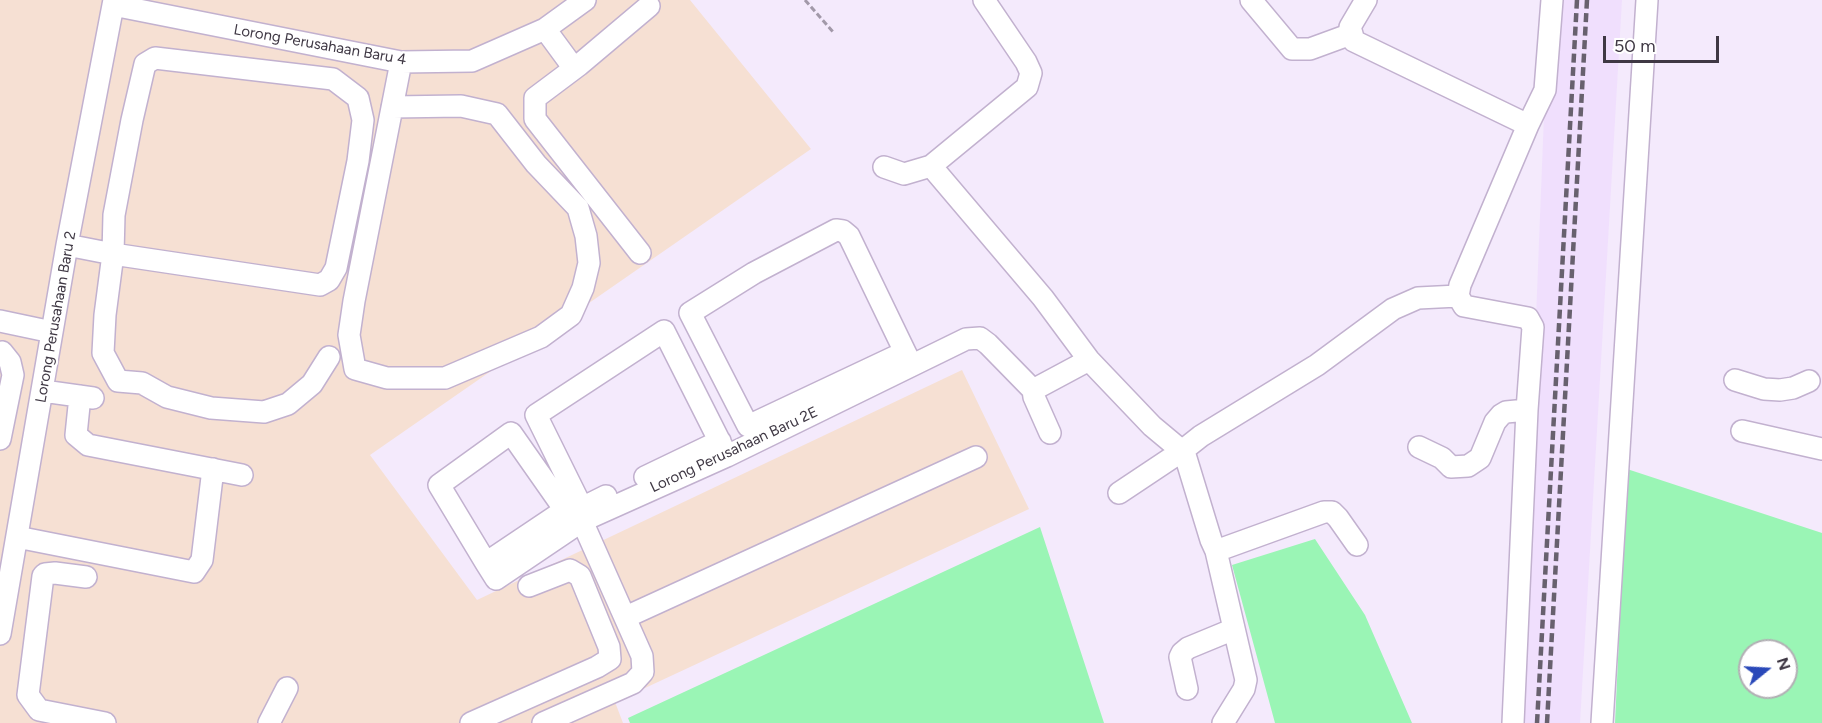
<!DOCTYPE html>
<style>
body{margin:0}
#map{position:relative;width:1822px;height:723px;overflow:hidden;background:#f4eafc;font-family:Figtree,sans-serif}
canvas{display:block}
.north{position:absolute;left:1738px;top:639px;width:60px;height:60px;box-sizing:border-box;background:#fff;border:2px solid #b2afb4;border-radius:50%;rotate:72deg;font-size:16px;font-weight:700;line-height:24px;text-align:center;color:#3f3844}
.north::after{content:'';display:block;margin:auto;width:21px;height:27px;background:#2a49b9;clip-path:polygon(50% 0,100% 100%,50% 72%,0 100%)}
.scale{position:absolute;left:1603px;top:36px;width:116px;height:27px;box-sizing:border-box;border:3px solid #3f3844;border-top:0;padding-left:8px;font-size:18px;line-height:21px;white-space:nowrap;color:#3f3844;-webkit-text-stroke:4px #fff;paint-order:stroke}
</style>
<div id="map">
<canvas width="1822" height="723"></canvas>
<div class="north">N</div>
<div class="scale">50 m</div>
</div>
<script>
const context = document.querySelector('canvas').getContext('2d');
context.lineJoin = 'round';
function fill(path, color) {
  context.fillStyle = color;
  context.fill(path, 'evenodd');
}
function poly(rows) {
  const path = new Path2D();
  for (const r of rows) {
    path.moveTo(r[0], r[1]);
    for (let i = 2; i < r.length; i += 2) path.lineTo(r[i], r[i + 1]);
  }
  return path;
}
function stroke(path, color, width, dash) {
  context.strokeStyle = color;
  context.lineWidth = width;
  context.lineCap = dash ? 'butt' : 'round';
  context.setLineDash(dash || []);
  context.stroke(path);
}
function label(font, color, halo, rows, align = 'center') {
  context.font = font + ' Figtree,sans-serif';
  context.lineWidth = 4.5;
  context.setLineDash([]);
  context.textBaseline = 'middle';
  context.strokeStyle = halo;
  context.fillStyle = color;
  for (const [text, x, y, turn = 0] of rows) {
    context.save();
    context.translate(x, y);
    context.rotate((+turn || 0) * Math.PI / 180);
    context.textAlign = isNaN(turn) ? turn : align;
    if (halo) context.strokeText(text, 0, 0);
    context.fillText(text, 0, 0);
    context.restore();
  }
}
fill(poly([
 [1553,0,1622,0,1580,723,1520,723,1545,90]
]), '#f0dffd');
fill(poly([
 [0,0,690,0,811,149,370,455,477,600,962,370,1029,509,615,702,623,723,0,723]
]), '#f6e0d3');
fill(poly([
 [1627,469,1822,533,1822,723,1615,723],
 [1750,651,1786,651,1786,687,1750,687],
 [1040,527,1104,723,630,723,628,718],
 [1315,539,1365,615,1412,723,1275,723,1232,565]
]), '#9af5b5');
const minor = poly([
 [1251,0,1292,49,1310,49,1351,34],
 [1366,0,1350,27,1354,41,1528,125],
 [113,5,401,62,472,61,545,29,585,0],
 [545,29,570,63,579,65,649,6],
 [579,65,535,98,535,119,640,253],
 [392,107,461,106,497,114,536,164,578,208,586,236,589,263,583,288,571,315,541,337,445,378,387,378,355,369,349,335,354,301,401,62],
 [931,166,1043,298,1089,360,1152,426,1182,451,1186,458,1211,540,1216,551,1246,680,1244,689,1223,723],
 [884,167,904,174,931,166,1027,87,1031,73,1026,62,984,0],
 [67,245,113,254,320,285,329,280,336,268,343,234,358,161,363,120,358,98,333,79,155,58,145,64,132,120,114,215,113,254,105,315,103,353,118,381,142,383,167,397,211,408,264,412,288,404,312,384,329,357],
 [0,321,52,332],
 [905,352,748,426,690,313,754,273,836,230,843,231,849,236,905,352,909,360,911,365],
 [1735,380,1764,389,1780,390,1793,388,1809,381],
 [1033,390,1089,360],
 [43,391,93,398],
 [80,396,76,435,88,445,242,475],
 [1742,431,1822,449],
 [0,439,13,375,10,362,2,352],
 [1419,447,1442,458,1451,467,1468,466,1480,458,1495,422,1501,415,1506,412,1527,410],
 [645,477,720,441],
 [1119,493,1182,451,1201,436,1317,365,1393,309,1418,298,1458,296],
 [606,496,582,508,536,415,664,331,727,456],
 [17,537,194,572,202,560,213,469],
 [1216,551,1324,512,1332,512,1338,518,1357,545],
 [486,563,565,510,511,433,439,485,486,563,496,579,582,521,727,456,966,339,980,338,988,344,1033,390,1034,397,1050,433],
 [86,577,55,573,45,574,43,576,28,695,39,710,105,723],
 [626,617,976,457],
 [0,634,67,245,114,0],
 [1187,689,1180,657,1182,653,1188,648,1234,629],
 [269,723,287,688],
 [471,723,597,667,610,659,609,647,580,576,570,570,529,586],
 [543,723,633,683,643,672,642,656,582,521],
 [1513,723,1527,410,1533,327,1528,318,1464,306,1458,296,1460,285,1528,125,1545,90,1552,0],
 [1602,723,1647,0]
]);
stroke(minor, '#c2b1cf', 24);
stroke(poly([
 [805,0,833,32]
]), '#a299a9', 3, [6, 3]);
stroke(minor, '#fff', 21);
stroke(poly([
 [1537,723,1577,0],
 [1547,723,1587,0]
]), '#68616e', 4.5, [9, 4.5]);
label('15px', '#3f3844', '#fff', [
 ["Lorong Perusahaan Baru 4",320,45,10],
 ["Lorong Perusahaan Baru 2",56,317,-80],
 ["Lorong Perusahaan Baru 2E",734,450,-25]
]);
</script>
